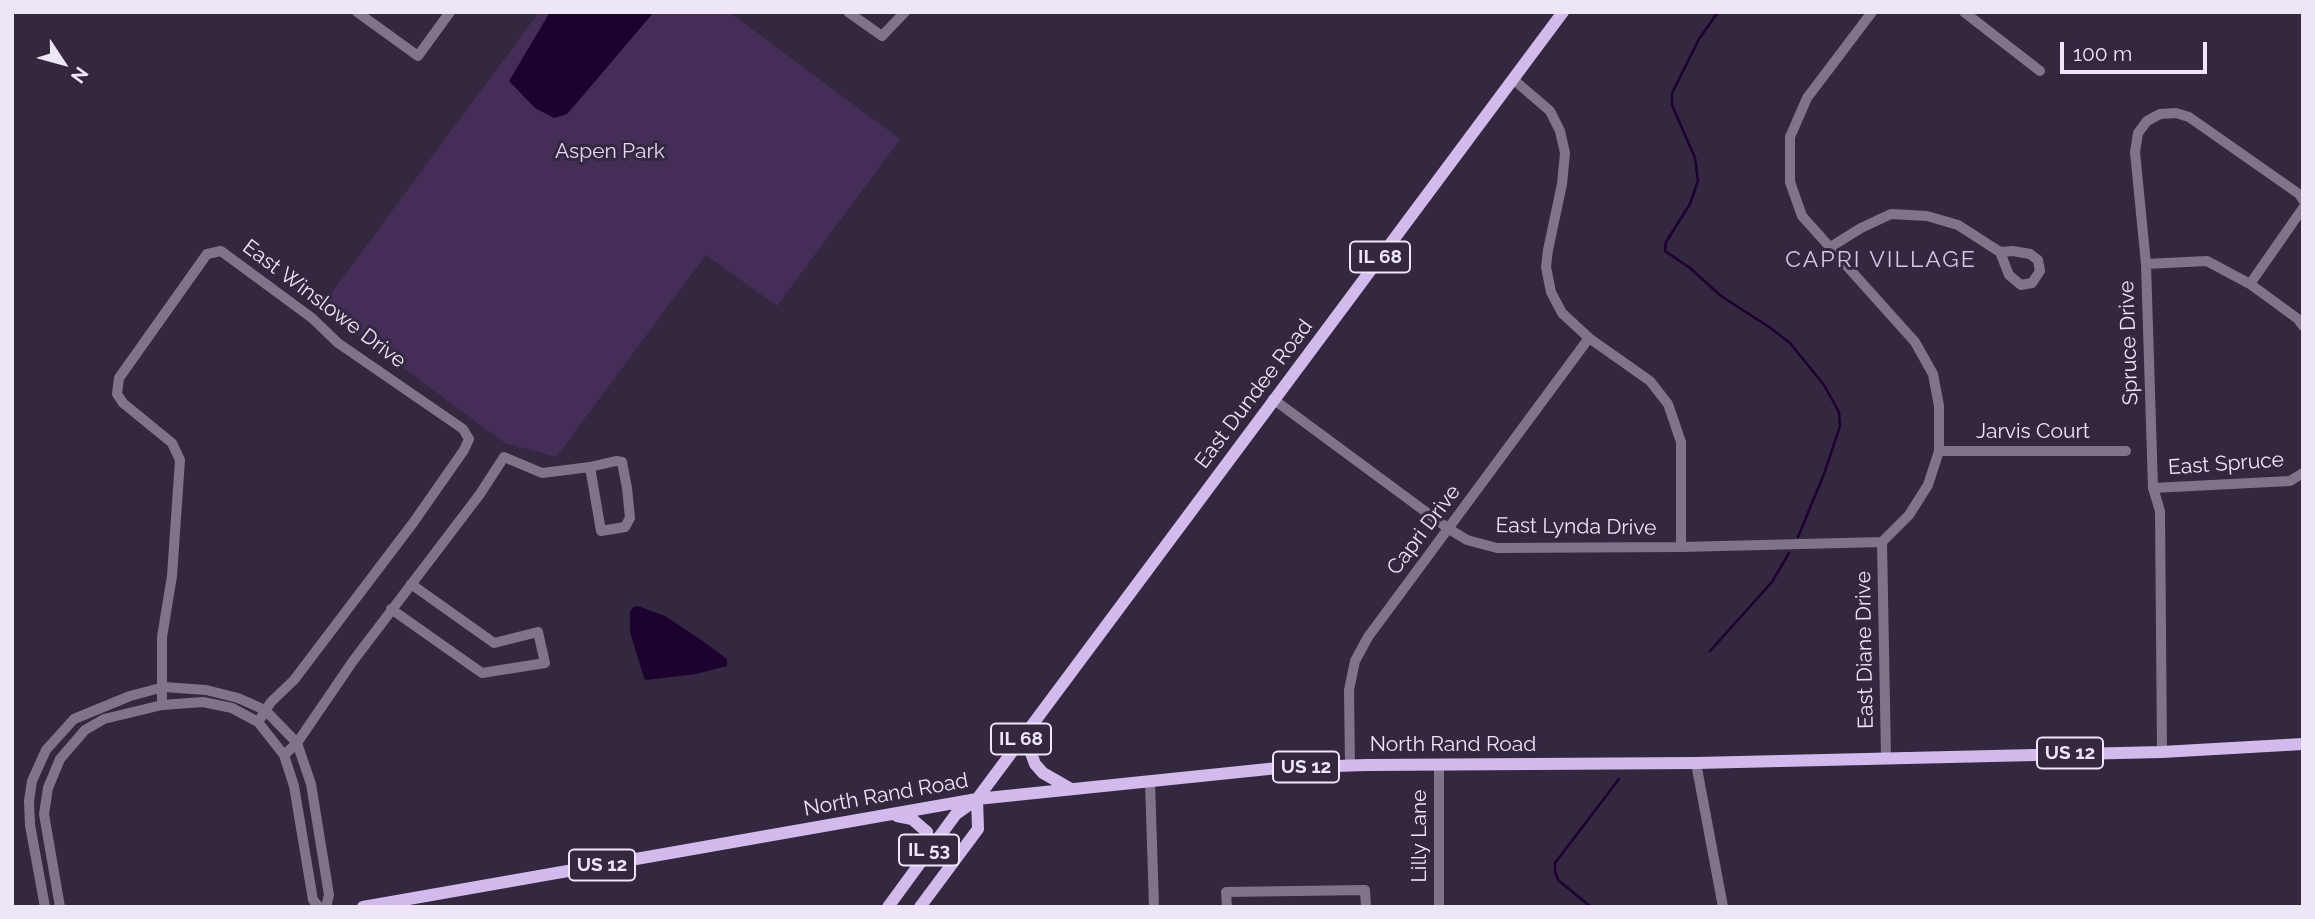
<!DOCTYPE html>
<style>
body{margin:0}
#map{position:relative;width:2315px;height:919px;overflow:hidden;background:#342740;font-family:Raleway,sans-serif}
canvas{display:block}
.frame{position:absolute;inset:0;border:14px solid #eee6f6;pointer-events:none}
.north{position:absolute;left:28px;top:28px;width:70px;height:70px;-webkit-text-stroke:5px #342740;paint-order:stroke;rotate:126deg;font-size:19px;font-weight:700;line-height:28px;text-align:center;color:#eee6f6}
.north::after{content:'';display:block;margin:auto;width:24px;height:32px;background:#eee6f6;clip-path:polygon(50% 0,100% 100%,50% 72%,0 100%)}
.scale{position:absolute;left:2060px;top:42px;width:147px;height:32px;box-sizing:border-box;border:4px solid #eee6f6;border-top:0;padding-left:9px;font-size:21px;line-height:24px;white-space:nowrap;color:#eee6f6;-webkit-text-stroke:5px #342740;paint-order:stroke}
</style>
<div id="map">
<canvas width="2315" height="919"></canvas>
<div class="frame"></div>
<div class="north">N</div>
<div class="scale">100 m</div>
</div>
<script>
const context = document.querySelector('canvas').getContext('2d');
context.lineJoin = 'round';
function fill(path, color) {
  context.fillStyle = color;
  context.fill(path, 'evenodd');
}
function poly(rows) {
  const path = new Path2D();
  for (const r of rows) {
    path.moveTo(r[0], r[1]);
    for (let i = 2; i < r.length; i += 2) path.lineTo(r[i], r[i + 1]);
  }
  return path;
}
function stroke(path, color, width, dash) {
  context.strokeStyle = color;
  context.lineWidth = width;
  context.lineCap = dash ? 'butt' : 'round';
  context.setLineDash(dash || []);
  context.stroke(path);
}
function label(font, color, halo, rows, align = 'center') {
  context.font = font + ' Raleway,sans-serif';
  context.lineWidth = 6;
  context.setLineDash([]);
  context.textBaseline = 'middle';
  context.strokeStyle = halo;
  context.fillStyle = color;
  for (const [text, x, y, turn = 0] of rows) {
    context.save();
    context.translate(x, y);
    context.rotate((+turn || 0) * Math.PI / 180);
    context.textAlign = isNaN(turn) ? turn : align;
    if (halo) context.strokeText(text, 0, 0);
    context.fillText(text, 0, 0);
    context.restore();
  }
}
fill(poly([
 [539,12,729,12,900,139,777,306,706,255,556,457,505,443,321,307]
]), '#442e57');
fill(poly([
 [550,12,654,12,580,99,567,114,554,118,535,108,509,81],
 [638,606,665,616,704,642,727,659,727,666,696,674,646,680,644,678,630,632,630,612,633,607]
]), '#1d0230');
stroke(poly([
 [1718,12,1699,39,1672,93,1672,105,1695,158,1698,181,1690,204,1666,242,1665,251,1690,268,1721,296,1769,327,1790,343,1824,385,1839,412,1840,426,1824,474,1798,537],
 [1710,651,1772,582,1789,553],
 [1591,907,1558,880,1555,871,1555,863,1619,779]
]), '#1d0230', 2.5);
stroke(poly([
 [357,12,418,56,450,12],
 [848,12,882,36,905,12],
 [1872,12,1807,98,1790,137,1790,182,1802,216,1915,342,1933,374,1939,406,1939,451,1928,485,1909,515,1882,542],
 [1964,12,2040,71],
 [1514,80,1550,111,1560,131,1565,153,1562,184,1548,250,1546,267,1551,292,1562,313,1589,338,1650,381,1668,404,1681,442,1681,547],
 [1829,248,1861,228,1891,214,1927,216,1958,225,2000,252],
 [2013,251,2030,254,2038,260,2040,271,2032,283,2021,285,2009,275,2000,252,2013,251],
 [2146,264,2207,261,2250,284,2298,319,2303,326],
 [2250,284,2303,208],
 [1273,399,1449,529,1467,540,1497,548,1681,547,1882,542],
 [1939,451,2126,451],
 [2153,488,2290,481,2303,473],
 [1882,542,1886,757],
 [391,609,482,673,545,663,538,632,494,643,411,584],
 [162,705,162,637,172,576,180,460,172,443,123,403,117,394,119,378,207,254,221,251,312,318,338,343,463,429,469,439,464,450,413,523,294,680,271,702,258,722],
 [2162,752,2160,511,2153,488,2146,264,2135,152,2138,133,2147,121,2160,114,2176,113,2189,117,2299,194,2303,200],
 [284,755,297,743,353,661,480,494,504,457,542,473,590,467,601,531,625,527,630,518,627,488,622,462,616,461,590,467],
 [1696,763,1723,907],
 [1439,765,1439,907],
 [1350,766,1349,690,1355,661,1368,637,1589,338],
 [1150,781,1154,907],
 [45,907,30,825,29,801,32,781,46,750,74,719,130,696,164,687,206,690,238,698,265,710,297,743,311,784,329,895,326,907],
 [60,907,44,814,48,788,60,759,85,730,104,719,162,705,203,702,232,708,258,722,284,755,294,786,313,900,319,907],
 [1227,907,1226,892,1365,890,1366,907]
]), '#80748c', 10);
stroke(poly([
 [1035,726,1031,738,1031,753,1035,764,1043,773,1071,789],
 [897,816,912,819,927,832,927,851],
 [363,907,977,799,1278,768,1366,765,1696,763,2162,752,2303,744],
 [888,907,956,814,977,799,1563,12],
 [920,907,978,829,977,799]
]), '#d3baec', 12);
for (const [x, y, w] of [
 [1380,257,60],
 [1021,739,60],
 [2070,753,66],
 [1306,767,66],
 [929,850,60],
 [602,865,66]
]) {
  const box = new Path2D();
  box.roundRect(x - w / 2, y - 15.5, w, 31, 5);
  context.fillStyle = '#342740';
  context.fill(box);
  stroke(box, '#eee6f6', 2);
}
label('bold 19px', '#eee6f6', null, [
 ["IL 68",1380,257],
 ["IL 68",1021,739],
 ["US 12",2070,753],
 ["US 12",1306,767],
 ["IL 53",929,850],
 ["US 12",602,865]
]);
label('21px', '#e5d5f6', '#342740', [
 ["Aspen Park",610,152]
]);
label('21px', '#eee6f6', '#342740', [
 ["East Winslowe Drive",324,304,37],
 ["Spruce Drive",2129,343,-92],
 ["East Dundee Road",1254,394,-53],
 ["Jarvis Court",2033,432],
 ["East Spruce",2226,464,-4],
 ["East Lynda Drive",1576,527,1],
 ["Capri Drive",1424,530,-53],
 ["East Diane Drive",1865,650,-91],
 ["North Rand Road",1453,745],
 ["North Rand Road",886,795,-10],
 ["Lilly Lane",1420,836,-90]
]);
context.letterSpacing = '2px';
label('23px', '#d5c5e6', '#342740', [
 ["CAPRI VILLAGE",1881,260]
]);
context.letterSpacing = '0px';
</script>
